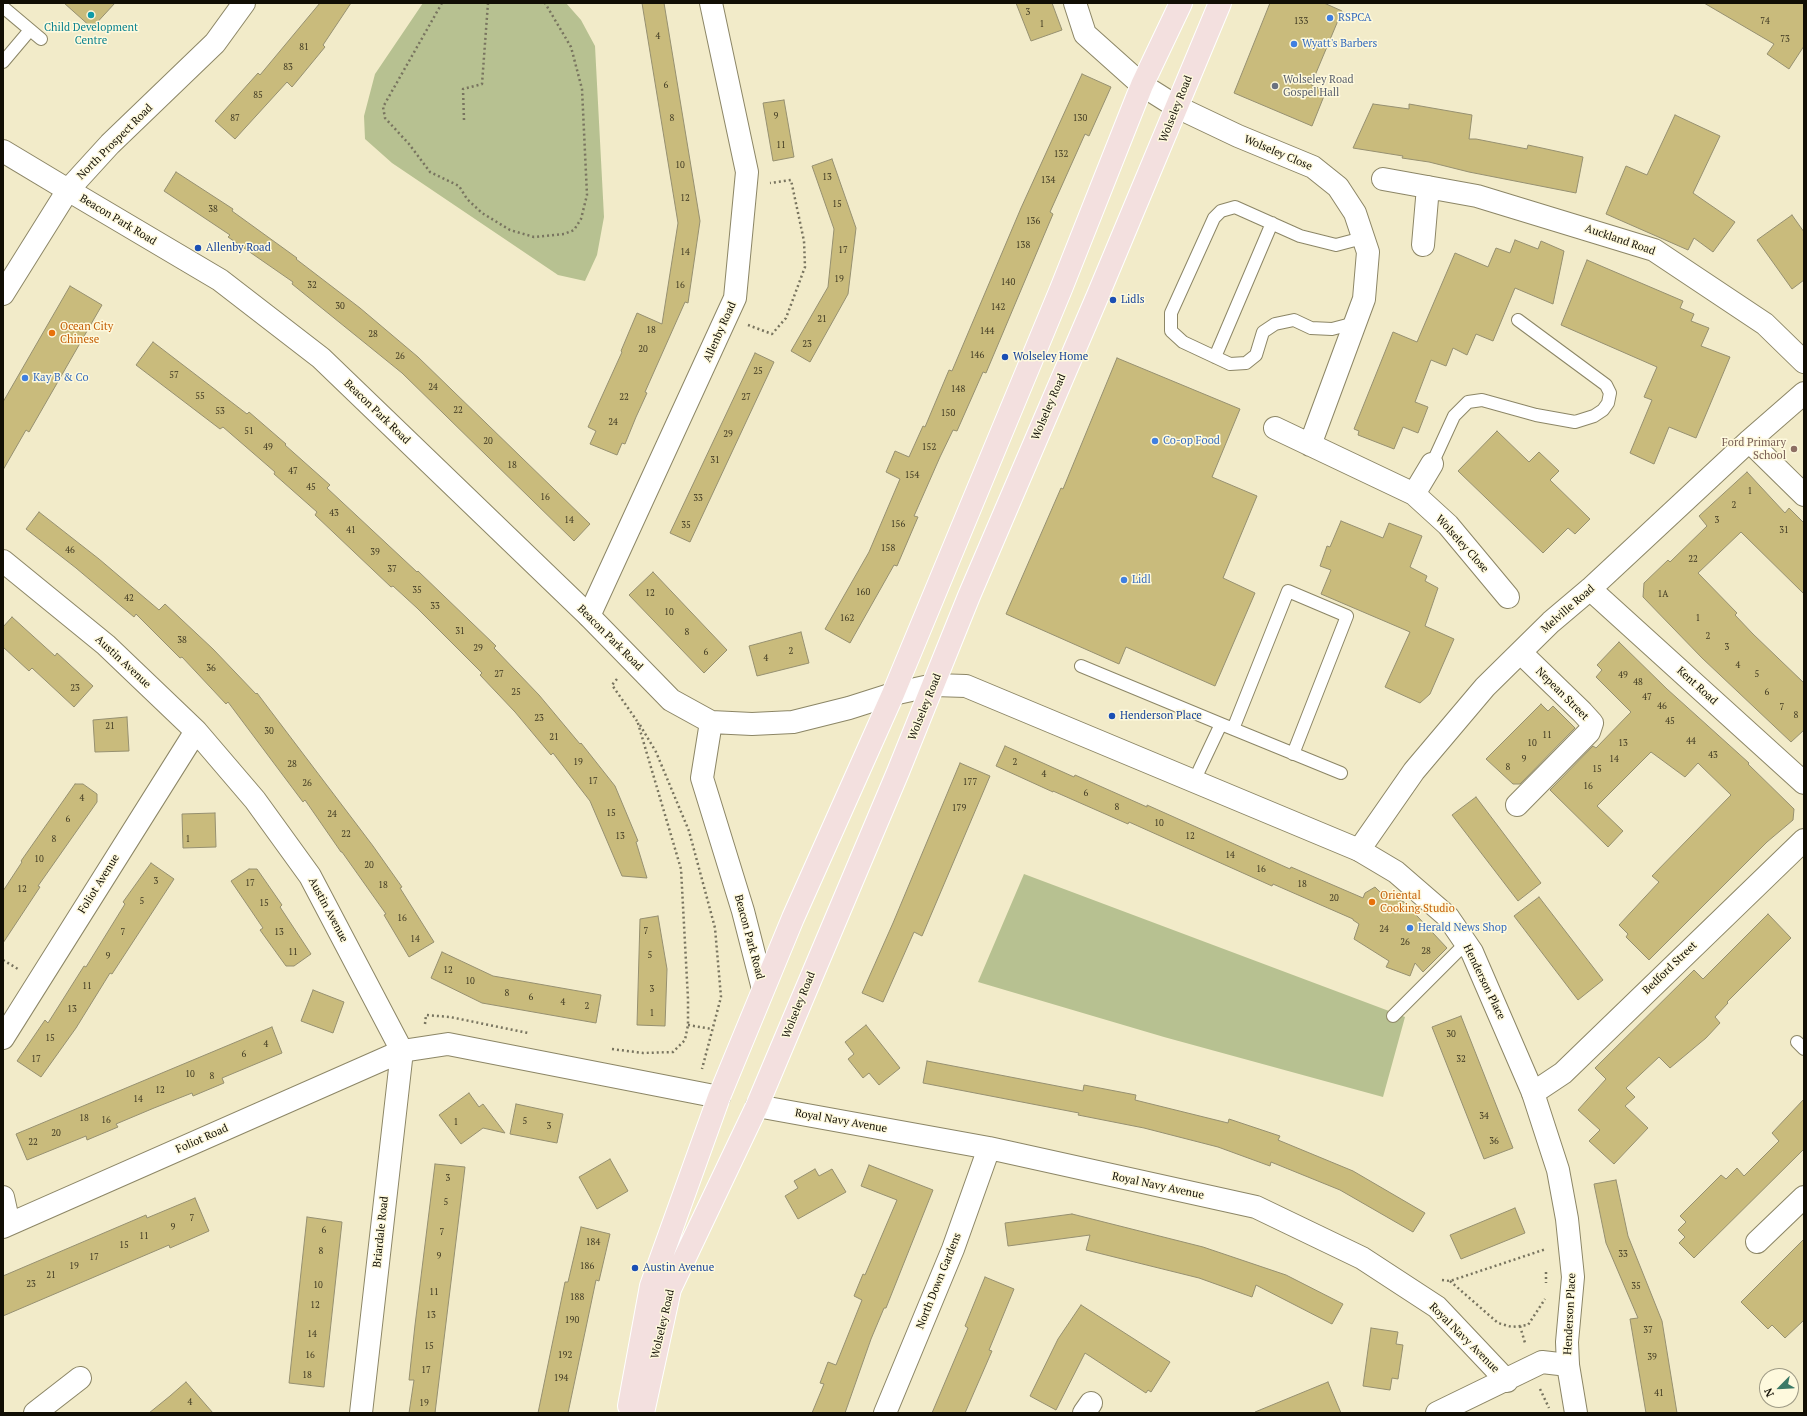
<!DOCTYPE html>
<style>
body{margin:0}
#map{position:relative;width:1807px;height:1416px;overflow:hidden;background:#f2ebc9;font-family:"PT Serif",serif}
canvas{display:block}
.frame{position:absolute;inset:0;border:4px solid #110e04;pointer-events:none}
.north{position:absolute;left:1759px;top:1368px;width:40px;height:40px;box-sizing:border-box;background:#fef9dd;border:1px solid #9f9b86;border-radius:50%;rotate:246deg;font-size:11px;font-weight:700;line-height:16px;text-align:center;color:#110e04}
.north::after{content:'';display:block;margin:auto;width:14px;height:18px;background:#3c7a67;clip-path:polygon(50% 0,100% 100%,50% 72%,0 100%)}
</style>
<div id="map">
<canvas width="1807" height="1416"></canvas>
<div class="frame"></div>
<div class="north">N</div>
</div>
<script>
const context = document.querySelector('canvas').getContext('2d');
context.lineJoin = 'round';
function fill(path, color) {
  context.fillStyle = color;
  context.fill(path, 'evenodd');
}
function poly(rows) {
  const path = new Path2D();
  for (const r of rows) {
    path.moveTo(r[0], r[1]);
    for (let i = 2; i < r.length; i += 2) path.lineTo(r[i], r[i + 1]);
  }
  return path;
}
function stroke(path, color, width, dash) {
  context.strokeStyle = color;
  context.lineWidth = width;
  context.lineCap = dash ? 'butt' : 'round';
  context.setLineDash(dash || []);
  context.stroke(path);
}
function label(font, color, halo, rows, align = 'center') {
  context.font = font + ' "PT Serif",serif';
  context.lineWidth = 3;
  context.setLineDash([]);
  context.textBaseline = 'middle';
  context.strokeStyle = halo;
  context.fillStyle = color;
  for (const [text, x, y, turn = 0] of rows) {
    context.save();
    context.translate(x, y);
    context.rotate((+turn || 0) * Math.PI / 180);
    context.textAlign = isNaN(turn) ? turn : align;
    if (halo) context.strokeText(text, 0, 0);
    context.fillText(text, 0, 0);
    context.restore();
  }
}
fill(poly([
 [423,3,566,3,581,20,595,46,604,217,597,255,585,281,558,275,392,163,365,139,364,116,375,74],
 [1024,874,1405,1017,1383,1097,1164,1037,978,982]
]), '#b7c191');
const building = poly([
 [64,3,115,3,92,28,64,3],
 [320,3,351,3,323,45,325,47,292,87,287,82,235,139,215,121,258,73,260,75,320,3],
 [642,3,664,3,700,221,688,303,685,302,645,392,647,393,636,417,625,444,622,443,617,455,590,444,596,431,588,427,622,352,621,351,637,313,662,324,678,223,642,3],
 [1016,3,1052,3,1062,30,1031,41,1016,3],
 [1270,3,1324,3,1342,11,1311,85,1326,91,1312,126,1234,93,1270,3],
 [1704,3,1804,3,1804,46,1789,69,1767,54,1774,44,1704,3],
 [1082,74,1111,87,1089,136,1085,134,1050,212,1053,214,986,373,983,372,957,431,953,430,940,457,914,516,918,517,897,566,894,565,850,643,825,629,869,552,900,479,886,472,895,451,909,457,923,426,925,427,949,370,952,371,1021,208,1082,74],
 [784,100,794,157,773,161,763,103,784,100],
 [1373,104,1409,109,1409,104,1472,115,1469,139,1476,139,1527,149,1528,145,1583,157,1576,193,1469,172,1429,162,1402,158,1403,156,1353,148,1373,104],
 [1675,115,1720,136,1693,193,1735,222,1713,252,1694,238,1688,250,1606,214,1626,166,1647,175,1675,115],
 [832,159,856,228,848,294,810,362,791,351,828,287,834,229,812,166,832,159],
 [176,172,233,209,232,211,297,258,296,259,360,308,418,357,590,524,574,541,402,373,292,284,293,282,228,237,230,235,164,191,176,172],
 [1792,215,1804,232,1804,280,1792,289,1757,240,1792,215],
 [1515,240,1538,249,1541,241,1564,251,1553,304,1515,288,1493,341,1476,334,1467,355,1453,348,1446,366,1431,360,1415,402,1428,407,1418,433,1403,427,1394,449,1358,435,1359,431,1354,429,1393,332,1417,342,1455,253,1488,267,1496,248,1510,253,1515,240],
 [1587,260,1683,301,1680,308,1694,314,1691,321,1709,328,1701,346,1730,357,1696,438,1669,427,1654,464,1630,453,1652,400,1644,397,1657,367,1561,325,1587,260],
 [70,286,102,305,29,432,26,430,3,470,3,402,70,286],
 [153,342,247,414,249,412,286,444,285,445,330,485,327,488,417,572,418,571,496,646,494,648,539,695,580,744,581,743,615,786,638,841,636,842,647,878,622,876,590,801,553,753,551,755,515,712,480,675,482,673,417,608,393,586,391,587,315,515,317,512,274,474,275,472,223,427,220,429,136,365,153,342],
 [755,353,774,362,690,542,670,533,755,353],
 [1117,358,1240,409,1212,477,1257,496,1223,578,1255,593,1215,686,1126,647,1119,664,1006,614,1061,488,1063,489,1117,358],
 [1497,431,1529,462,1539,452,1559,471,1550,480,1590,519,1575,534,1568,528,1543,553,1458,471,1497,431],
 [1747,472,1785,513,1789,508,1804,523,1804,594,1741,532,1698,573,1737,613,1735,615,1753,634,1804,683,1804,730,1791,742,1702,658,1643,597,1644,583,1668,560,1670,562,1707,526,1699,516,1747,472],
 [39,512,99,559,159,610,165,604,213,649,256,694,257,693,373,846,402,887,400,888,434,942,409,957,384,915,386,914,342,852,341,852,305,800,303,802,228,702,226,704,182,657,180,658,136,614,134,617,76,568,26,529,39,512],
 [1341,521,1383,538,1389,523,1422,536,1410,567,1427,576,1425,581,1438,588,1425,626,1454,639,1430,694,1420,703,1385,687,1410,632,1321,594,1331,570,1320,566,1327,546,1330,547,1341,521],
 [653,572,727,650,704,673,629,595,653,572],
 [12,617,55,656,57,653,93,686,74,707,32,668,29,671,3,647,3,627,12,617],
 [801,632,809,663,757,676,749,646,801,632],
 [1619,642,1667,689,1749,763,1748,764,1794,809,1793,820,1767,842,1649,960,1626,937,1628,934,1619,925,1659,882,1652,876,1731,795,1698,763,1685,777,1651,752,1597,806,1623,831,1608,847,1550,790,1593,746,1596,748,1631,712,1596,677,1602,670,1597,665,1619,642],
 [1541,704,1548,711,1553,706,1575,728,1520,784,1513,784,1486,759,1541,704],
 [127,717,129,751,95,752,93,720,127,717],
 [1005,746,1074,777,1075,775,1147,807,1147,805,1290,869,1291,867,1363,898,1365,893,1375,887,1380,892,1404,902,1447,948,1423,972,1415,963,1410,976,1386,967,1389,961,1354,939,1359,924,1353,920,1353,919,1273,884,1272,886,1129,822,1128,824,1053,791,1053,792,996,766,1005,746],
 [960,763,990,776,922,936,914,932,883,1002,862,993,893,923,960,763],
 [75,784,83,784,97,794,97,802,38,886,40,887,3,943,3,891,22,862,21,861,75,784],
 [1476,797,1541,883,1518,901,1452,815,1476,797],
 [215,813,216,847,183,848,182,814,215,813],
 [151,863,174,879,112,974,110,973,76,1028,41,1077,17,1061,45,1020,48,1023,84,966,86,967,125,904,123,902,151,863],
 [249,869,257,869,282,905,280,907,311,954,294,966,286,966,260,930,263,928,231,881,249,869],
 [1539,897,1603,980,1578,1000,1514,916,1539,897],
 [1768,914,1791,938,1727,1002,1728,1003,1715,1017,1720,1023,1706,1038,1670,1068,1659,1057,1626,1088,1635,1097,1625,1106,1648,1128,1614,1164,1589,1141,1600,1130,1578,1110,1606,1079,1595,1068,1694,970,1703,979,1768,914],
 [658,916,667,969,665,1026,637,1025,640,919,658,916],
 [442,952,493,976,601,995,596,1023,482,1003,431,978,442,952],
 [313,990,344,1002,333,1033,301,1021,313,990],
 [1461,1016,1513,1148,1484,1159,1432,1027,1461,1016],
 [866,1025,900,1068,879,1085,869,1073,863,1078,848,1059,854,1054,845,1042,866,1025],
 [272,1027,282,1053,222,1078,224,1083,193,1096,192,1093,154,1108,116,1124,118,1127,87,1140,86,1136,27,1160,16,1134,272,1027],
 [927,1061,1083,1091,1084,1085,1136,1095,1135,1100,1228,1123,1229,1119,1280,1136,1278,1140,1353,1171,1425,1213,1413,1232,1340,1190,1271,1162,1270,1166,1218,1147,1144,1128,1078,1115,1079,1113,923,1083,927,1061],
 [469,1093,479,1107,483,1104,505,1133,483,1128,461,1144,439,1115,469,1093],
 [1804,1099,1804,1149,1694,1258,1679,1243,1685,1237,1678,1230,1686,1222,1680,1216,1721,1175,1726,1179,1737,1168,1744,1176,1779,1141,1772,1133,1804,1099],
 [516,1104,563,1114,557,1143,510,1134,516,1104],
 [610,1159,628,1191,597,1209,579,1177,610,1159],
 [435,1164,465,1167,435,1413,409,1413,414,1380,409,1380,415,1325,435,1164],
 [869,1165,933,1190,886,1308,884,1308,871,1339,845,1413,812,1413,824,1384,820,1383,828,1362,836,1365,862,1300,854,1296,863,1274,865,1275,897,1200,861,1186,869,1165],
 [815,1169,819,1176,832,1169,846,1192,798,1219,785,1196,798,1188,794,1181,815,1169],
 [1616,1180,1628,1236,1662,1321,1677,1413,1646,1413,1630,1319,1638,1318,1606,1243,1594,1184,1616,1180],
 [195,1198,209,1231,170,1248,169,1245,3,1316,3,1276,146,1215,147,1218,195,1198],
 [1515,1208,1525,1233,1461,1259,1450,1235,1515,1208],
 [1072,1214,1203,1247,1286,1275,1343,1304,1332,1324,1256,1285,1252,1297,1199,1278,1086,1250,1090,1235,1008,1246,1005,1223,1072,1214],
 [307,1217,342,1222,324,1387,289,1383,307,1217],
 [581,1227,610,1234,599,1281,596,1280,568,1413,538,1413,565,1282,568,1282,581,1227],
 [1804,1239,1804,1320,1785,1338,1772,1325,1768,1329,1741,1302,1804,1239],
 [985,1277,1014,1289,989,1350,992,1351,965,1413,932,1413,968,1328,965,1326,985,1277],
 [1081,1305,1170,1362,1151,1392,1148,1390,1146,1393,1085,1353,1056,1410,1030,1396,1058,1339,1081,1305],
 [1371,1328,1398,1332,1396,1344,1403,1345,1398,1379,1392,1378,1390,1390,1363,1386,1371,1328],
 [186,1382,213,1413,149,1413,170,1396,186,1382],
 [1328,1382,1341,1413,1255,1413,1255,1412,1328,1382]
]);
fill(building, '#c9bb7c');
stroke(building, '#969070', 1);
const service = poly([
 [3,7,41,39],
 [3,62,30,30],
 [1355,323,1332,329,1311,328,1294,320,1275,324,1263,332,1256,355,1246,363,1230,364,1183,342,1171,331,1171,313,1214,218,1221,211,1235,207,1300,236,1336,245,1355,240,1361,232],
 [1215,357,1272,223],
 [1432,464,1454,416,1468,402,1482,400,1536,415,1575,422,1594,416,1603,410,1608,403,1610,393,1606,385,1518,320],
 [1081,666,1221,724],
 [1233,729,1288,591,1347,616,1293,754],
 [1194,781,1221,724,1341,773],
 [1393,1016,1466,943],
 [1797,1042,1804,1049]
]);
const minor = poly([
 [1075,3,1085,34,1142,85,1177,107,1238,136,1313,167,1338,187,1355,213,1368,252,1364,299,1310,445],
 [3,151,68,190],
 [1383,179,1477,196,1654,250,1765,324,1804,362],
 [1423,245,1428,187],
 [1275,428,1414,494,1448,525,1508,597],
 [1749,441,1804,495],
 [1414,494,1432,464],
 [3,561,106,645,196,731,255,800,310,876,402,1051],
 [1590,589,1804,783],
 [589,616,735,298,747,172,711,3],
 [1517,805,1589,732,1592,723,1582,712,1521,653],
 [1359,850,1414,771,1485,687,1551,622,1590,589,1749,441,1804,393],
 [3,1038,196,731],
 [1533,1093,1563,1073,1804,840],
 [757,1106,989,1148,1256,1207,1362,1258,1437,1307,1507,1381],
 [3,1197,9,1224],
 [3,1227,402,1051,448,1044,719,1097],
 [1757,1242,1804,1197],
 [35,1413,80,1378],
 [361,1413,402,1051],
 [885,1413,953,1249,989,1148],
 [1084,1413,1091,1403],
 [1437,1413,1542,1362,1568,1365]
]);
const tertiary = poly([
 [68,190,220,280,321,358,589,616,671,700,711,722,752,724,793,722,849,708,893,694,934,685,966,686,1359,850,1396,872,1448,917,1472,952,1533,1093,1558,1170,1567,1219,1573,1277,1567,1342,1568,1365,1576,1413],
 [3,294,68,190,110,144,215,43,244,3],
 [711,722,702,778,743,911,763,989]
]);
const primary = poly([
 [629,1406,651,1286,719,1097,793,918,893,694,1061,289,1142,85,1181,3],
 [643,1413,670,1289,757,1106,898,772,969,596,1098,295,1220,3]
]);
stroke(service, '#8c8666', 14);
stroke(minor, '#8c8666', 24);
stroke(tertiary, '#8c8666', 24);
stroke(primary, '#fff', 24);
stroke(poly([
 [442,3,383,107,385,118,409,144,430,172,459,186,467,199,482,213,510,230,534,237,564,234,574,230,581,219,587,195,582,89,571,47,545,3],
 [464,120,463,89,482,84,488,3],
 [748,325,772,334,786,318,805,267,804,241,791,180,770,183],
 [617,679,612,685,637,721],
 [640,725,656,752,689,831,715,928,721,997,702,1069],
 [3,960,18,969],
 [425,1024,426,1015,450,1017,528,1033],
 [688,1025,712,1029],
 [612,1049,643,1053,673,1052,685,1040,688,1025,688,999,681,869,637,720],
 [1546,1272,1546,1283],
 [1442,1280,1450,1281,1546,1249],
 [1450,1281,1498,1323,1512,1327,1528,1325,1545,1299],
 [1520,1326,1525,1343],
 [1540,1389,1549,1408]
]), '#78745f', 2.5, [2, 3]);
stroke(service, '#fff', 12);
stroke(minor, '#fff', 22);
stroke(tertiary, '#fff', 22);
stroke(primary, '#f3e0df', 22);
for (const [x, y, r, color] of [
 [91,15,4,"#0f9aa8"],
 [1330,18,4,"#3f7fe0"],
 [1294,44,4,"#3f7fe0"],
 [1275,86,4,"#6b7280"],
 [198,248,4,"#1a4fb4"],
 [1113,300,4,"#1a4fb4"],
 [52,333,4,"#e8710a"],
 [1005,357,4,"#1a4fb4"],
 [25,378,4,"#3f7fe0"],
 [1155,441,4,"#3f7fe0"],
 [1794,449,4,"#8d6e63"],
 [1124,580,4,"#3f7fe0"],
 [1112,716,4,"#1a4fb4"],
 [1372,902,4,"#e8710a"],
 [1410,928,4,"#3f7fe0"],
 [635,1268,4,"#1a4fb4"]
]) {
  const dot = new Path2D();
  dot.arc(x, y, r, 0, 2 * Math.PI);
  context.fillStyle = color;
  context.fill(dot);
  stroke(dot, '#fef9dd', 1.5);
}
label('9px', '#3f3922', null, [
 ["3",1028,12],
 ["133",1301,21],
 ["74",1765,21],
 ["1",1042,24],
 ["4",658,36],
 ["73",1785,39],
 ["81",304,47],
 ["83",288,67],
 ["6",666,85],
 ["85",258,95],
 ["9",776,116],
 ["87",235,118],
 ["8",672,118],
 ["130",1080,118],
 ["11",781,145],
 ["132",1061,154],
 ["10",680,165],
 ["13",827,177],
 ["134",1048,180],
 ["12",685,198],
 ["15",837,204],
 ["38",213,209],
 ["136",1033,221],
 ["138",1023,245],
 ["17",843,250],
 ["14",685,252],
 ["19",839,279],
 ["140",1008,282],
 ["32",312,285],
 ["16",680,285],
 ["30",340,306],
 ["142",998,307],
 ["21",822,319],
 ["18",651,330],
 ["144",987,331],
 ["28",373,334],
 ["23",807,344],
 ["20",643,349],
 ["146",977,355],
 ["26",400,356],
 ["25",758,371],
 ["57",174,375],
 ["24",433,387],
 ["148",958,389],
 ["55",200,396],
 ["22",624,397],
 ["27",746,397],
 ["22",458,410],
 ["53",220,411],
 ["150",948,413],
 ["24",613,422],
 ["51",249,431],
 ["29",728,434],
 ["20",488,441],
 ["49",268,447],
 ["152",929,447],
 ["31",715,460],
 ["18",512,465],
 ["47",293,471],
 ["154",912,475],
 ["45",311,487],
 ["1",1750,491],
 ["16",545,497],
 ["33",698,498],
 ["2",1734,505],
 ["43",334,513],
 ["14",569,520],
 ["3",1717,520],
 ["156",898,524],
 ["35",686,525],
 ["41",351,530],
 ["31",1784,530],
 ["158",888,548],
 ["46",70,550],
 ["39",375,552],
 ["22",1693,559],
 ["37",392,569],
 ["35",417,590],
 ["160",863,592],
 ["12",650,593],
 ["1A",1663,594],
 ["42",129,598],
 ["33",435,606],
 ["10",669,612],
 ["162",847,618],
 ["1",1698,618],
 ["31",460,631],
 ["8",687,632],
 ["2",1708,636],
 ["38",182,640],
 ["3",1727,647],
 ["29",478,648],
 ["2",791,651],
 ["6",706,652],
 ["4",766,658],
 ["4",1738,665],
 ["36",211,668],
 ["27",499,674],
 ["5",1757,674],
 ["49",1623,675],
 ["48",1638,682],
 ["23",75,688],
 ["25",516,692],
 ["6",1767,692],
 ["47",1647,697],
 ["46",1662,706],
 ["7",1782,707],
 ["8",1796,715],
 ["23",539,718],
 ["45",1670,721],
 ["21",110,726],
 ["30",269,731],
 ["11",1547,735],
 ["21",554,737],
 ["44",1691,741],
 ["10",1532,743],
 ["13",1623,743],
 ["43",1713,755],
 ["9",1524,759],
 ["14",1614,759],
 ["19",578,762],
 ["2",1015,762],
 ["28",292,764],
 ["8",1508,767],
 ["15",1597,769],
 ["4",1044,774],
 ["17",593,781],
 ["177",970,782],
 ["26",307,783],
 ["16",1588,786],
 ["6",1086,793],
 ["4",82,798],
 ["8",1117,807],
 ["179",959,808],
 ["15",611,813],
 ["24",332,814],
 ["6",68,819],
 ["10",1159,823],
 ["22",346,834],
 ["13",620,836],
 ["12",1190,836],
 ["8",54,839],
 ["1",188,839],
 ["14",1230,855],
 ["10",39,859],
 ["20",369,865],
 ["16",1261,869],
 ["3",156,881],
 ["17",250,883],
 ["18",1302,884],
 ["18",383,885],
 ["12",22,889],
 ["20",1334,898],
 ["5",142,901],
 ["15",264,903],
 ["16",402,918],
 ["24",1384,929],
 ["7",646,931],
 ["7",123,932],
 ["13",279,932],
 ["14",415,939],
 ["26",1405,942],
 ["28",1426,951],
 ["11",293,952],
 ["5",650,955],
 ["9",108,956],
 ["12",448,970],
 ["10",470,981],
 ["11",87,986],
 ["3",652,989],
 ["8",507,993],
 ["6",531,997],
 ["4",563,1002],
 ["2",587,1006],
 ["13",72,1009],
 ["1",652,1013],
 ["30",1451,1034],
 ["15",50,1038],
 ["4",266,1044],
 ["6",244,1054],
 ["17",36,1059],
 ["32",1461,1059],
 ["10",190,1074],
 ["8",212,1076],
 ["12",160,1090],
 ["14",138,1099],
 ["34",1484,1116],
 ["18",84,1118],
 ["16",106,1120],
 ["5",525,1121],
 ["1",456,1122],
 ["3",549,1126],
 ["20",56,1133],
 ["36",1494,1141],
 ["22",33,1142],
 ["3",448,1178],
 ["5",446,1202],
 ["7",192,1218],
 ["9",173,1227],
 ["6",324,1230],
 ["7",442,1232],
 ["11",144,1236],
 ["184",593,1242],
 ["15",124,1245],
 ["8",321,1251],
 ["33",1623,1254],
 ["9",439,1256],
 ["17",94,1257],
 ["19",74,1266],
 ["186",587,1266],
 ["21",51,1275],
 ["23",31,1284],
 ["10",318,1285],
 ["35",1636,1286],
 ["11",434,1292],
 ["188",577,1297],
 ["12",315,1305],
 ["13",431,1315],
 ["190",572,1320],
 ["37",1648,1330],
 ["14",312,1334],
 ["15",429,1346],
 ["16",310,1355],
 ["192",565,1355],
 ["39",1652,1357],
 ["17",426,1370],
 ["18",307,1375],
 ["194",561,1378],
 ["41",1659,1393],
 ["4",190,1402],
 ["19",424,1403]
]);
label('11px', '#366cbe', '#fef9dd', [
 ["RSPCA",1338,18],
 ["Wyatt's Barbers",1302,44],
 ["Kay B & Co",33,378],
 ["Co-op Food",1163,441],
 ["Lidl",1132,580],
 ["Herald News Shop",1418,928]
], 'left');
label('11px', '#0d838f', '#fef9dd', [
 ["Child Development",91,28],
 ["Centre",91,41]
]);
label('11px', '#5b616d', '#fef9dd', [
 ["Wolseley Road",1283,80],
 ["Gospel Hall",1283,93]
], 'left');
label('11px', '#110e04', '#fef9dd', [
 ["Wolseley Road",1176,109,-68],
 ["North Prospect Road",115,142,-45],
 ["Wolseley Close",1278,153,23],
 ["Beacon Park Road",118,220,31],
 ["Auckland Road",1620,240,19],
 ["Allenby Road",720,332,-66],
 ["Wolseley Road",1049,407,-67],
 ["Beacon Park Road",377,412,44],
 ["Wolseley Close",1462,544,48],
 ["Melville Road",1568,609,-41],
 ["Beacon Park Road",610,638,45],
 ["Austin Avenue",123,662,43],
 ["Kent Road",1697,686,42],
 ["Nepean Street",1562,694,45],
 ["Wolseley Road",925,707,-68],
 ["Foliot Avenue",99,884,-58],
 ["Austin Avenue",328,910,62],
 ["Beacon Park Road",749,937,75],
 ["Bedford Street",1670,968,-44],
 ["Henderson Place",1484,982,64],
 ["Wolseley Road",799,1005,-68],
 ["Royal Navy Avenue",841,1121,10],
 ["Foliot Road",202,1139,-24],
 ["Royal Navy Avenue",1158,1186,12],
 ["Briardale Road",381,1232,-84],
 ["North Down Gardens",939,1281,-68],
 ["Henderson Place",1570,1314,-87],
 ["Wolseley Road",663,1324,-77],
 ["Royal Navy Avenue",1464,1338,45]
]);
label('11px', '#164399', '#fef9dd', [
 ["Allenby Road",206,248],
 ["Lidls",1121,300],
 ["Wolseley Home",1013,357],
 ["Henderson Place",1120,716],
 ["Austin Avenue",643,1268]
], 'left');
label('11px', '#c56008', '#fef9dd', [
 ["Ocean City",60,327],
 ["Chinese",60,340],
 ["Oriental",1380,896],
 ["Cooking Studio",1380,909]
], 'left');
label('11px', '#785e54', '#fef9dd', [
 ["Ford Primary",1786,443],
 ["School",1786,456]
], 'right');
</script>
